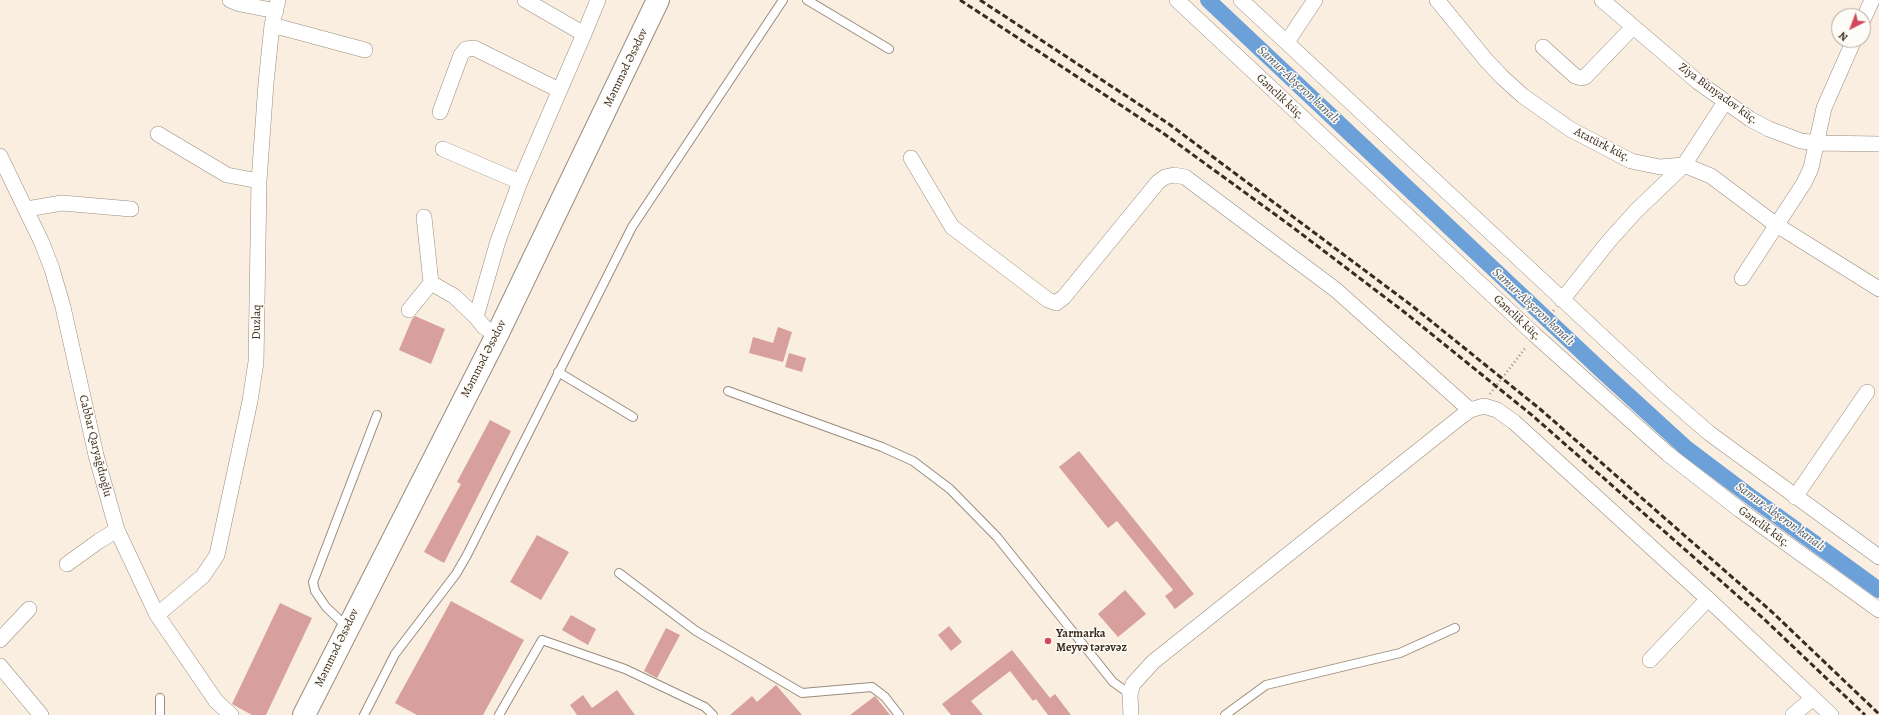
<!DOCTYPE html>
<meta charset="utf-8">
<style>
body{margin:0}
#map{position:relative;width:1879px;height:715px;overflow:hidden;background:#f9eedf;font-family:Alegreya,serif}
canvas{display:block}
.north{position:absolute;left:1831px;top:8px;width:40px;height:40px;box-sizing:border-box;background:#fdfcf7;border:1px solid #afa8a0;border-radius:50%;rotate:222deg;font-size:11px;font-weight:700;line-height:16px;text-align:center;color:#3b2a1e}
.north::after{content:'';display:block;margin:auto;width:14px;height:18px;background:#d1495b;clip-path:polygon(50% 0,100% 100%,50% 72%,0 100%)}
</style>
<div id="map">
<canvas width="1879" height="715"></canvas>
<div class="north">N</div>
</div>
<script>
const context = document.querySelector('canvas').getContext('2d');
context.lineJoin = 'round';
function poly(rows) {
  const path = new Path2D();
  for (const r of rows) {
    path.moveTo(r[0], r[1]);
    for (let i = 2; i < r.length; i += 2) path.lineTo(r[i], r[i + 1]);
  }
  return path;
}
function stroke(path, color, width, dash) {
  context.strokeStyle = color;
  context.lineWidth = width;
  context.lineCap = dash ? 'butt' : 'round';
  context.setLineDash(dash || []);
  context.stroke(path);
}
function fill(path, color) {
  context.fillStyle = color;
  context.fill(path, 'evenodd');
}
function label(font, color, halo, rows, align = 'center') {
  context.font = font + ' Alegreya,serif';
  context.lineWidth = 3;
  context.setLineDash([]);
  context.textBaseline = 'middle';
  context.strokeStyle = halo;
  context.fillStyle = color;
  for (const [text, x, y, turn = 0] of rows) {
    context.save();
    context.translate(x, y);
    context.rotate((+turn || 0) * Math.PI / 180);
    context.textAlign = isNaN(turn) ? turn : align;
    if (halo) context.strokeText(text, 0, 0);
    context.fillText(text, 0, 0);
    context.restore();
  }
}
stroke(poly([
 [1208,0,1603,372,1686,448,1751,497,1879,590]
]), '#6ca0d8', 16);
fill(poly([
 [415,316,445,329,431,364,399,350,412,319],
 [778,327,792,332,783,362,749,353,753,337,773,343],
 [789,353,806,358,802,372,785,367],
 [490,420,511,431,444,563,424,552,461,484,457,482],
 [1079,451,1194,594,1175,609,1165,596,1173,590,1117,521,1108,528,1059,467],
 [537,535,569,552,541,600,510,582],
 [1125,590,1146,614,1118,637,1098,614],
 [451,601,524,640,483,715,417,715,395,703],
 [280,603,312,618,266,715,252,715,232,704],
 [571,615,596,629,588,645,562,630],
 [949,626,962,642,951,651,938,635],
 [666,628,680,635,657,678,644,671],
 [1012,650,1050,698,1055,694,1071,715,1048,715,1036,699,1033,701,1010,671,971,701,983,715,951,715,942,704],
 [776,685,802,715,730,715,752,696,757,702],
 [617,690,635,715,577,715,570,705,583,695,592,708],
 [875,696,890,715,850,715]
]), '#d8a09d');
const service = poly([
 [807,0,889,49],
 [558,372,633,417],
 [728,391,882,447,913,461,950,489,997,537,1113,682,1130,694],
 [619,573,696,631,802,693,872,687,885,697,899,715],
 [347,627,326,607,315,591,313,582,377,415],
 [160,715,160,698],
 [364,715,395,654,456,574,467,555,632,227,783,0],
 [499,715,542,640,625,669,705,707,713,715],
 [1225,715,1266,685,1400,653,1455,628]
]);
const minor = poly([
 [230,0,240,4,276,11],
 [1177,0,1535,335,1668,454,1740,510,1879,610],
 [1241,0,1663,393,1709,433,1879,557],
 [1437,0,1486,60,1502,77,1523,96,1570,129,1631,161,1660,167,1684,165,1711,176,1775,224,1879,289],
 [1602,0,1698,82,1750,119,1769,129,1801,141,1818,143,1879,144],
 [1863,20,1872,0],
 [272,25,365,50],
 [584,34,598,0],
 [1287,42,1315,0],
 [1543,47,1575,76,1581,78,1585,77,1633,27],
 [440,112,461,55,466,49,474,48,559,90],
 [158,134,227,175,259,181],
 [443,149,520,182],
 [0,156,42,243,52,269,63,307,96,455,117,530,157,615,216,701,231,715],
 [911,158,952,227,1048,300,1056,303,1064,297,1158,182,1165,177,1174,175,1185,177,1336,290,1470,410],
 [27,209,62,203,131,209],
 [1742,278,1804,183,1811,168,1824,108,1854,40],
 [431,283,454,296,476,317],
 [1562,300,1609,241,1636,211,1684,165,1725,102],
 [409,310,431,283,424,217],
 [497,335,484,327,476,317,498,241,520,182,584,34,525,0],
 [1795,497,1867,392],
 [67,564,99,541,117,530],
 [157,615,203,576,217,555,250,401,256,362,259,181,266,83,272,25,278,0],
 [0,640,29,609],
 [1650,660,1708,599],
 [0,666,41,715],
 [1131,715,1130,694,1133,684,1153,662,1458,419,1470,410,1484,406,1497,410,1514,422,1708,599,1831,715],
 [1793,715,1813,698]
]);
const primary = poly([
 [304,715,497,335,658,0]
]);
stroke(service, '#9a8c7e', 10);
stroke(minor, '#9a8c7e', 16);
stroke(primary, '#9a8c7e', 24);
stroke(poly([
 [1544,324,1554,310],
 [1490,394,1526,347]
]), '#9a8c7e', 2.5, [1, 3]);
stroke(service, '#fff', 8);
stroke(minor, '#fff', 15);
stroke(primary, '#fff', 22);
stroke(poly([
 [960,0,1163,133,1291,226,1403,311,1533,416,1764,619,1865,715],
 [980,0,1169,124,1411,305,1540,409,1772,612,1879,714]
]), '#3b2a1e', 3, [6, 3]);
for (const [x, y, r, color] of [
 [1048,641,4,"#d1495b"]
]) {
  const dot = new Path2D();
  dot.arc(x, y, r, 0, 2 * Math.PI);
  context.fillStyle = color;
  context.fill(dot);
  stroke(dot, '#fdfcf7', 1.5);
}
label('12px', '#3b2a1e', '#fdfcf7', [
 ["Məmməd Əsədov",626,68,-64],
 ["Ziya Bünyadov küç.",1718,94,36],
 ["Gənclik küç.",1280,97,43],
 ["Atatürk küç.",1602,145,27],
 ["Gənclik küç.",1517,318,43],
 ["Duzlaq",257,322,-89],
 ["Məmməd Əsədov",484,359,-63],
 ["Cabbar Qaryağdıoğlu",95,446,76],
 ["Gənclik küç.",1764,527,36],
 ["Məmməd Əsədov",337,648,-64]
]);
label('bold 12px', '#3b2a1e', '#fdfcf7', [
 ["Yarmarka",1056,634],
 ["Meyvә tәrәvәz",1056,648]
], 'left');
label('italic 13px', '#4f5968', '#fdfcf7', [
 ["Samur-Abşeron kanalı",1298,85,43],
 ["Samur-Abşeron kanalı",1533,307,43],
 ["Samur-Abşeron kanalı",1780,517,36]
]);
</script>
